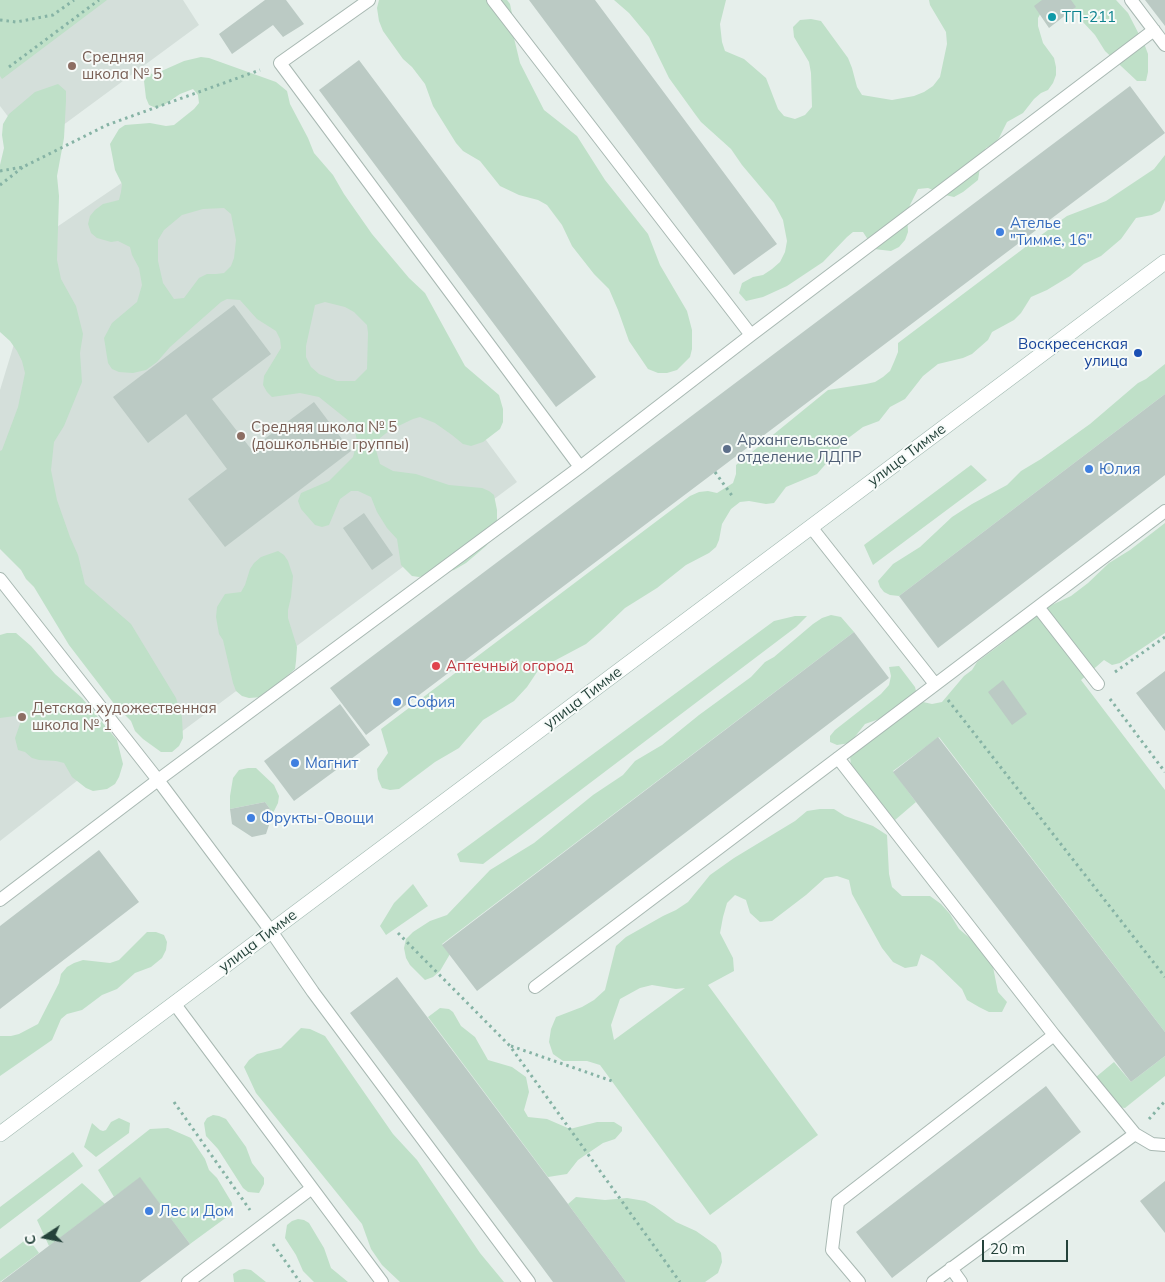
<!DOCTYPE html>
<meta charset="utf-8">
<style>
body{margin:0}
#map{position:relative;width:1165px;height:1282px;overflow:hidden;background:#e6efeb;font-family:Mulish,sans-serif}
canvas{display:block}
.north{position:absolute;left:20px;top:1212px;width:50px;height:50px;-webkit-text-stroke:4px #f7fbf9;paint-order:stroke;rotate:259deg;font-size:14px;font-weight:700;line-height:20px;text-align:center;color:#24423a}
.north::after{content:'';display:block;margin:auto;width:18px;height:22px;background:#24423a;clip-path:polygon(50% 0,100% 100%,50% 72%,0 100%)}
.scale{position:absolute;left:982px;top:1240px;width:86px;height:22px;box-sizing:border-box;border:2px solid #24423a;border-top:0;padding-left:6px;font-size:15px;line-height:18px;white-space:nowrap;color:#24423a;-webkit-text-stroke:4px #f7fbf9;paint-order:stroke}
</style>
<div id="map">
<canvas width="1165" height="1282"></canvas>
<div class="north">С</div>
<div class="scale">20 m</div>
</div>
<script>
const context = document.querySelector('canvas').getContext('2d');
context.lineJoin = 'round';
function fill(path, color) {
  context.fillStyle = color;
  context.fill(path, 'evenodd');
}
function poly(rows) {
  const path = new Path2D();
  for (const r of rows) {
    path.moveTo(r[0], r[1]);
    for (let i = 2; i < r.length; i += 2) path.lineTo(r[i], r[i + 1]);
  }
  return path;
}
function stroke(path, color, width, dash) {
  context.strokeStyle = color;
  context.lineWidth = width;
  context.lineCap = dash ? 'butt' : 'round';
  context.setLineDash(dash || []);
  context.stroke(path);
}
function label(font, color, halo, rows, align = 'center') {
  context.font = font + ' Mulish,sans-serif';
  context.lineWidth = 4;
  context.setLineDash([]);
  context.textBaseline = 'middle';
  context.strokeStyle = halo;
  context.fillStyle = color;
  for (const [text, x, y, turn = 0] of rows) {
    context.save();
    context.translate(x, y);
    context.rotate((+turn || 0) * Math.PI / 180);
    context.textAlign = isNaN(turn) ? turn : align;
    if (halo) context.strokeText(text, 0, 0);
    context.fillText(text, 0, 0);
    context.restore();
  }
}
fill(poly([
 [0,0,183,0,199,25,32,148,0,106],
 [238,104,517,482,165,744,0,519,0,390,48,233],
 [0,660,87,773,0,841]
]), '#d4dfda');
fill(poly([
 [0,0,107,0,2,79,0,76],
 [379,0,507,0,510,4,514,23,513,34,520,63,544,110,577,136,605,180,648,234,660,265,687,311,692,330,692,349,690,357,677,370,667,373,658,373,648,369,629,341,618,310,609,289,594,274,572,246,562,225,547,205,538,200,519,195,500,186,480,161,463,151,456,143,433,106,425,84,412,67,403,59,383,31,379,21,377,8],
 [614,0,726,0,720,24,722,42,725,51,744,59,766,78,778,109,784,116,795,119,805,115,812,107,811,73,809,62,794,37,793,27,800,20,811,19,821,21,848,58,852,68,857,87,862,95,892,100,914,96,924,92,933,86,940,77,947,44,946,32,930,5,929,0,1116,0,1128,13,1145,46,1148,54,1148,72,1146,81,1137,81,1105,51,1095,35,1082,21,1073,7,1042,11,1038,18,1038,26,1043,43,1054,58,1056,67,1056,75,1053,83,1048,90,1041,93,1034,99,1023,113,1007,122,999,138,994,144,986,148,982,155,978,180,963,192,954,197,945,195,928,188,918,189,910,205,907,214,908,232,905,240,899,247,891,251,874,249,863,232,853,232,847,237,823,262,787,286,763,297,746,301,739,293,742,283,753,277,763,275,772,269,780,262,785,252,787,241,783,220,774,203,742,165,731,149,701,122,695,114,669,78,649,37,629,13],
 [201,57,209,58,276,82,287,91,290,104,308,138,314,153,333,175,344,194,372,234,409,278,425,293,465,366,499,395,503,409,503,422,500,429,483,442,471,446,463,444,452,435,435,423,420,417,413,419,390,430,380,438,376,450,380,464,393,471,416,474,449,485,482,488,489,491,494,495,497,510,497,522,490,541,486,546,466,563,454,570,419,577,412,576,401,565,397,539,387,528,377,512,371,497,358,491,351,491,340,499,329,525,322,527,315,525,301,509,298,501,301,493,329,481,353,457,357,441,354,425,319,397,300,393,272,397,267,392,263,385,264,376,281,348,280,339,276,331,257,319,240,300,227,299,221,302,170,347,157,362,146,370,133,373,119,372,112,369,108,363,104,338,112,323,137,302,142,285,139,268,132,255,130,247,118,241,111,242,97,238,91,233,88,224,90,216,95,210,103,204,119,200,121,192,122,184,115,170,110,144,119,129,125,125,150,123,166,126,174,125,194,109,199,103,198,95,193,89,180,94,164,105,156,108,149,105,146,98,144,81,149,74,157,73,184,61],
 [224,208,231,214,236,240,234,258,231,266,224,273,216,274,207,274,199,278,184,298,174,299,163,283,158,261,158,240,164,230,182,215,203,209],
 [325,302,345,307,354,312,367,325,368,333,367,369,355,381,337,381,319,374,311,367,306,357,306,346,315,305],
 [58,84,66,91,66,101,64,138,57,176,59,196,57,260,61,279,76,306,83,334,80,353,82,382,64,426,54,442,51,470,57,500,70,537,78,555,85,584,131,624,176,698,182,717,183,738,179,746,172,752,161,752,143,739,135,731,131,721,115,705,69,645,34,587,26,579,21,570,0,549,0,451,2,450,18,407,25,373,22,361,17,351,10,341,0,332,0,165,4,148,2,135,3,124,9,114,35,92],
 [1165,155,1165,200,1160,211,1152,215,1136,218,1121,239,1101,256,1084,264,1070,276,1047,290,1031,297,1021,313,1014,320,992,332,988,340,972,354,963,358,938,364,923,376,905,399,890,407,879,421,863,427,843,442,838,450,817,474,786,487,774,503,766,504,749,501,740,502,731,509,722,524,719,540,716,547,709,553,686,565,657,588,625,608,600,632,586,644,539,669,527,687,514,701,483,720,459,748,435,762,399,789,390,790,382,788,378,779,377,769,388,753,381,729,690,496,699,492,708,491,717,493,733,483,736,474,736,465,828,390,866,384,875,382,883,377,890,371,894,362,898,352,898,343,1060,221,1067,216,1106,201,1154,169],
 [1165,364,1165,394,899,596,890,595,884,592,880,587,878,581,893,564,920,547,952,517,972,504,1007,485,1021,471,1041,459,1090,424,1138,383,1146,379],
 [971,465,987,480,873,565,864,545],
 [1165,523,1165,633,1120,663,1112,665,1104,660,1081,680,1165,790,1165,1032,939,737,893,771,916,802,895,820,851,766,850,756,882,718,865,724,850,743,837,745,830,742,830,736,835,730,881,694,889,685,891,676,889,667,899,666,915,687,917,695,923,702,932,704,942,702,964,676,972,670,977,662,1005,641,1043,609,1071,596,1088,583,1109,563,1130,550],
 [278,551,284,555,288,561,293,576,291,597,288,610,288,618,297,647,296,661,295,669,272,689,262,697,249,698,242,696,236,691,233,683,223,640,219,634,216,617,217,607,225,594,241,592,245,585,250,569,254,563,261,557],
 [831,615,841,617,854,632,442,944,450,954,440,971,433,977,425,980,410,965,406,958,404,948,406,939,413,932,430,921,447,915,490,870,534,843,593,795,623,775,635,761,662,745,699,715,751,677,765,662,774,657,813,624,822,618],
 [795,616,807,616,796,627,483,864,460,862,457,854,774,621],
 [7,633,16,633,31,646,55,674,82,698,117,740,123,764,119,777,115,784,107,789,93,791,86,788,72,777,64,763,56,761,39,760,32,758,25,752,18,750,15,738,21,721,15,716,0,718,0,635],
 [248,768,256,768,274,785,279,796,278,803,273,813,265,802,230,809,230,796,233,778,239,770],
 [820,809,834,809,845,816,873,826,887,835,889,874,892,887,902,896,930,896,941,904,950,914,959,929,978,945,993,967,998,992,1007,1002,1002,1012,989,1012,979,1007,967,1000,962,989,933,961,921,954,917,966,905,968,893,962,882,948,852,894,849,880,837,876,825,878,806,895,772,921,760,922,750,913,746,900,735,895,727,903,723,917,720,933,733,958,734,971,708,985,818,1135,710,1215,600,1065,587,1061,563,1061,553,1054,549,1042,551,1029,556,1017,582,1007,594,1000,605,990,616,946,626,937,663,916,676,910,688,902,710,875,734,858,795,821,807,811],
 [652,985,676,989,685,988,614,1040,611,1025,620,999,640,988],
 [413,884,428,906,386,935,380,926,394,903],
 [147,932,156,932,164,935,167,942,166,950,162,958,151,967,135,973,117,989,102,995,82,1010,67,1014,61,1019,52,1040,0,1076,0,1036,11,1036,19,1034,38,1024,59,983,61,974,67,967,74,963,83,960,110,963,119,960],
 [440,1008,449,1009,453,1012,461,1026,475,1037,488,1060,512,1067,526,1077,529,1092,524,1110,528,1117,547,1119,570,1129,597,1122,614,1122,622,1127,622,1131,615,1139,603,1143,578,1160,567,1174,548,1177,428,1017],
 [301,1028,310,1029,325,1036,393,1134,417,1160,480,1253,504,1282,400,1282,382,1265,371,1249,362,1224,256,1093,244,1067,249,1060,257,1054,281,1048],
 [1165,1056,1165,1076,1125,1108,1119,1107,1096,1077,1114,1062,1131,1082],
 [213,1115,219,1116,226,1119,246,1147,252,1163,264,1178,264,1184,259,1193,248,1192,243,1188,218,1149,206,1136,204,1123,207,1118],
 [119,1118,130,1123,129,1133,96,1157,84,1147,92,1123,100,1130,103,1131,106,1130,111,1122],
 [168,1128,191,1138,205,1159,209,1170,217,1178,232,1203,231,1214,190,1244,140,1178,114,1197,98,1170,150,1129],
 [73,1152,83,1166,0,1229,0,1207],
 [82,1183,105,1204,49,1246,37,1220],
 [576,1197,605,1200,627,1198,645,1201,654,1206,676,1222,696,1231,716,1245,721,1253,722,1262,718,1273,705,1282,626,1282,568,1204],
 [298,1219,304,1220,309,1223,324,1248,331,1268,348,1282,314,1282,303,1271,296,1255,285,1238,287,1225,292,1221],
 [28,1238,39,1253,0,1282,0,1259],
 [244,1269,251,1270,266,1282,234,1282,233,1274,239,1270]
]), '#bfe0c8');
fill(poly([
 [265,0,286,0,304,24,283,37,273,25,232,54,219,34],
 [529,0,595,0,777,244,734,275],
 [1042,0,1071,0,1076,7,1049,28,1034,6],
 [1145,0,1165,0,1165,26],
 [359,60,596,377,556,407,319,90],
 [1130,86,1165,133,366,735,330,688],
 [234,305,271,354,212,399,251,449,314,402,351,451,225,547,188,499,227,469,186,414,148,443,113,397],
 [1165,394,1165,475,938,648,899,596],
 [364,513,393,555,372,570,343,528],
 [854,632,889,678,477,991,442,945],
 [1165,671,1165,731,1136,693],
 [1003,680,1027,714,1012,725,988,692],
 [340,704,370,745,294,801,264,761],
 [938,737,1165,1032,1165,1056,1131,1082,893,772],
 [265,802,273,813,266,834,252,837,232,824,230,809],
 [99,850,139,902,0,1009,0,926],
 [397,977,568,1204,626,1282,553,1282,533,1255,350,1013],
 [1046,1086,1081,1132,892,1278,856,1232],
 [140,1177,190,1244,140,1282,1,1282],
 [1165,1181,1165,1233,1140,1201]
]), '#bbcac4');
const service = poly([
 [369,0,280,63,580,467],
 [493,0,751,335],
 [1131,0,1165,45],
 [811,527,935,684],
 [0,579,158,780,271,931,313,992,529,1282],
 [1038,607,1098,684],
 [838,758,1054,1035,1135,1134,1152,1144,1165,1145],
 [0,900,158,780,580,467,751,335,1154,30],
 [535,987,1165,511],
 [174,1003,382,1282],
 [951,1268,961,1282],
 [188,1282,312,1188],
 [859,1282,832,1250,838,1202,1054,1035],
 [933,1282,1135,1134]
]);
const secondary = poly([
 [0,1134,1165,262]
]);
stroke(service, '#a8b8b2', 14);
stroke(secondary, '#a4bbb3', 16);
stroke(poly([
 [0,20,16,22,53,15,74,0],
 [9,67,99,0],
 [0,171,23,167,107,125,260,70],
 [0,185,23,167],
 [715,472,733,497],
 [1115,672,1165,637],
 [1110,699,1165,772],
 [948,700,1165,977],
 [398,933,510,1046,680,1282],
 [511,1046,612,1081],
 [174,1102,250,1210],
 [1149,1119,1165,1101],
 [273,1244,300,1282]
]), '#86b3a5', 3, [2.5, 4]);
stroke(service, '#fff', 12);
stroke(secondary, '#fff', 15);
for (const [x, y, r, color] of [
 [1052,17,5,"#0f9aa8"],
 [72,66,5,"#8d6e63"],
 [1000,232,5,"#3f7fe0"],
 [1138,353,5,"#1a4fb4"],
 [241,436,5,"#8d6e63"],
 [727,449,5,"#5c6f8a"],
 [1089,469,5,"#3f7fe0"],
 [436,666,5,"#e0444e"],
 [397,702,5,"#3f7fe0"],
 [22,717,5,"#8d6e63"],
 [295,763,5,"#3f7fe0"],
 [251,818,5,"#3f7fe0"],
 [149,1211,5,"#3f7fe0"]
]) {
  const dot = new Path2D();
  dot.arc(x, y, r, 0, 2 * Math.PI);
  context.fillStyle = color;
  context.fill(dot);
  stroke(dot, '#f7fbf9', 2);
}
label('15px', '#0d838f', '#f7fbf9', [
 ["ТП-211",1062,17]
], 'left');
label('15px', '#785e54', '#f7fbf9', [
 ["Средняя",82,57],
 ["школа № 5",82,74],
 ["Средняя школа № 5",251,427],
 ["(дошкольные группы)",251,444],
 ["Детская художественная",32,708],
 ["школа № 1",32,725]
], 'left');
label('15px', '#366cbe', '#f7fbf9', [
 ["Ателье",1010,223],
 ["\"Тимме, 16\"",1010,240],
 ["Юлия",1099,469],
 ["София",407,702],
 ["Магнит",305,763],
 ["Фрукты-Овощи",261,818],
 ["Лес и Дом",159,1211]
], 'left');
label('15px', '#164399', '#f7fbf9', [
 ["Воскресенская",1128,344],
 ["улица",1128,361]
], 'right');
label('15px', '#4e5e75', '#f7fbf9', [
 ["Архангельское",737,440],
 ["отделение ЛДПР",737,457]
], 'left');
label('15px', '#24423a', '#f7fbf9', [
 ["улица Тимме",907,455,-37],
 ["улица Тимме",583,698,-37],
 ["улица Тимме",258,941,-37]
]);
label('15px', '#be3a42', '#f7fbf9', [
 ["Аптечный огород",446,666]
], 'left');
</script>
